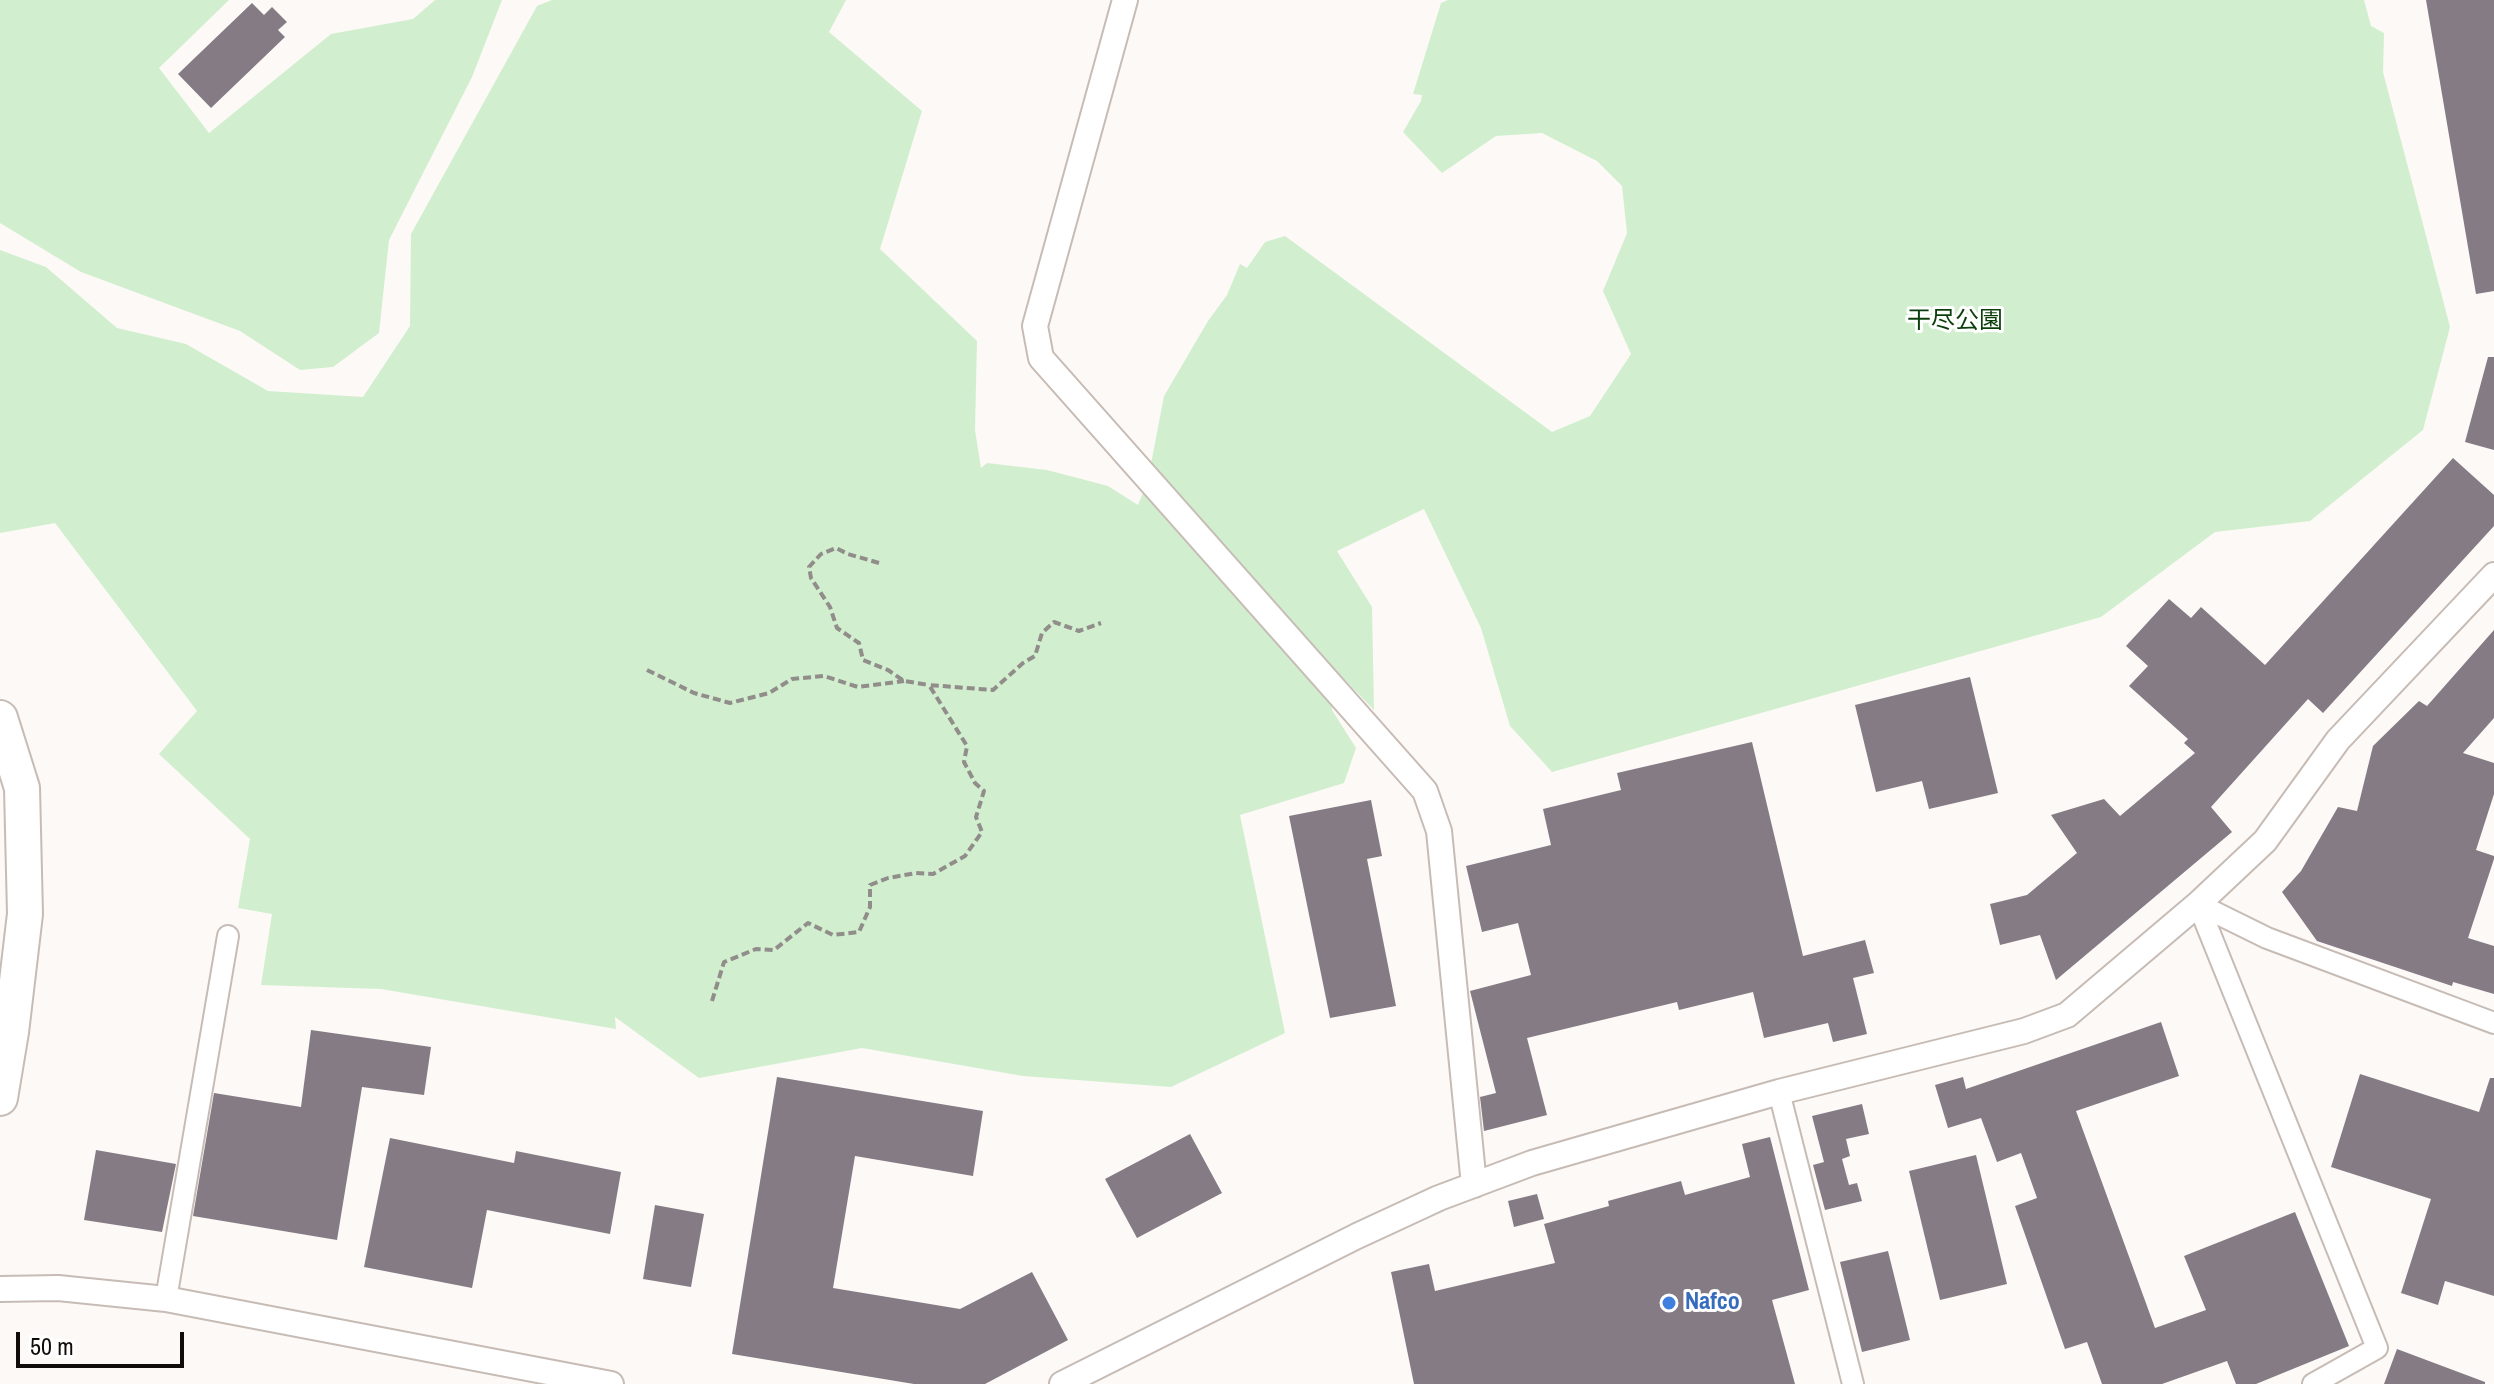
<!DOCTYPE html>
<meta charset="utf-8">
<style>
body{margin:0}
#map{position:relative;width:2494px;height:1384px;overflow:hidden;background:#fdf9f6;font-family:"Archivo Narrow",sans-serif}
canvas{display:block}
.scale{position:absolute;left:16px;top:1332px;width:168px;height:36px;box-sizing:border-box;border:4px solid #100c0a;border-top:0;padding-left:10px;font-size:24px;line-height:28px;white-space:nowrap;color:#100c0a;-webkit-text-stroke:6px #fff;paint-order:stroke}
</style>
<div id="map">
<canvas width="2494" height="1384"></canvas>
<div class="scale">50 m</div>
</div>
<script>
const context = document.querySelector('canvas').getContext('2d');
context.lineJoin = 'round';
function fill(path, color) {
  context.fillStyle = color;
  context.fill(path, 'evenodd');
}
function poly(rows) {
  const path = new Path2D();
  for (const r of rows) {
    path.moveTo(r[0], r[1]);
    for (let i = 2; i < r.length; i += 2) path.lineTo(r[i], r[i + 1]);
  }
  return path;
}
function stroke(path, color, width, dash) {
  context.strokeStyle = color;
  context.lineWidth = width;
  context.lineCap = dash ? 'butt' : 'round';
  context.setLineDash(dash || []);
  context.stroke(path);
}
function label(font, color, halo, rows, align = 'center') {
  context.font = font + ' "Archivo Narrow","Noto Sans JP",sans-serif';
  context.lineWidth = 6;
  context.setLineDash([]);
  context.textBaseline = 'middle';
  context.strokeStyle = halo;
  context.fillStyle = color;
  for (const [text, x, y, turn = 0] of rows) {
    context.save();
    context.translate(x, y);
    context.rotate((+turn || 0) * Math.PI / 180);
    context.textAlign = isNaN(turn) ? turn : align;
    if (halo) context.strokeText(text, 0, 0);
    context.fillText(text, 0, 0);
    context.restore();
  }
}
fill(poly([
 [0,0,229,0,159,68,209,133,331,34,413,19,435,0,502,0,472,77,389,240,379,333,333,367,300,370,240,331,81,272,0,223],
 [552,0,846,0,829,32,922,111,880,249,977,341,975,430,981,468,987,463,1047,470,1108,486,1138,505,1152,471,1150,469,1164,396,1208,321,1227,295,1240,264,1247,268,1265,242,1285,236,1552,432,1590,416,1631,354,1603,291,1627,233,1622,186,1597,161,1542,133,1496,136,1442,173,1403,132,1421,101,1422,95,1413,94,1441,3,1448,0,2364,0,2371,26,2384,33,2383,72,2450,327,2423,430,2310,521,2215,532,2101,617,1552,772,1510,726,1481,628,1424,509,1337,551,1372,607,1374,710,1326,660,1332,710,1356,748,1344,783,1240,815,1285,1033,1171,1087,1023,1076,862,1048,699,1078,615,1017,616,1029,381,989,261,985,272,914,238,908,250,839,159,754,197,711,55,523,0,533,0,250,46,267,117,328,186,344,268,391,363,397,410,326,411,234,537,6]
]), '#d1efce');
fill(poly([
 [2426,0,2494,0,2494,291,2476,294],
 [252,3,264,15,272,7,287,22,278,30,285,37,211,108,178,74],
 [2488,357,2494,357,2494,450,2465,442],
 [2453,458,2494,495,2494,526,2323,713,2308,699,2211,807,2232,832,2056,980,2040,935,2000,945,1990,904,2027,895,2077,853,2051,815,2104,799,2120,816,2195,753,2184,743,2188,739,2129,686,2148,666,2126,646,2169,599,2191,618,2201,607,2265,665],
 [2494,630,2494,718,2463,753,2494,763,2494,794,2476,850,2494,856,2494,859,2468,938,2494,946,2494,994,2453,982,2452,986,2317,941,2282,892,2301,871,2338,807,2357,811,2373,746,2419,701,2427,706],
 [1970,677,1998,793,1929,809,1922,781,1876,792,1855,705],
 [1752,742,1803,956,1865,940,1874,973,1853,978,1867,1034,1833,1042,1828,1023,1764,1038,1753,992,1679,1010,1677,1002,1527,1038,1547,1115,1484,1131,1480,1097,1496,1093,1470,991,1531,975,1518,923,1482,932,1466,866,1551,845,1543,809,1621,790,1617,773],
 [1371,800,1382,856,1367,859,1396,1006,1330,1018,1289,816],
 [2161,1022,2179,1076,2076,1111,2155,1328,2206,1310,2184,1256,2295,1212,2349,1346,2256,1384,2236,1384,2227,1361,2162,1384,2102,1384,2087,1342,2065,1349,2015,1206,2037,1198,2021,1153,1997,1162,1981,1118,1948,1128,1935,1085,1963,1077,1966,1089],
 [311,1030,431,1047,424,1095,362,1087,337,1240,193,1216,214,1093,301,1107],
 [2360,1074,2479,1112,2490,1078,2494,1078,2494,1296,2445,1281,2438,1305,2401,1293,2431,1199,2331,1167],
 [777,1077,983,1111,973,1176,855,1156,833,1288,960,1309,1032,1272,1068,1340,985,1384,914,1384,732,1354],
 [1862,1104,1869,1134,1846,1139,1850,1156,1842,1159,1849,1185,1857,1183,1862,1201,1825,1210,1813,1165,1824,1162,1812,1116],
 [1190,1134,1222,1193,1137,1238,1105,1179],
 [1770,1137,1809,1290,1772,1300,1795,1384,1414,1384,1391,1272,1429,1264,1435,1291,1555,1263,1544,1224,1609,1206,1608,1201,1681,1181,1685,1195,1750,1177,1742,1144],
 [390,1138,514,1163,516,1151,621,1172,610,1234,487,1210,472,1288,364,1267],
 [96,1150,176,1164,162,1232,84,1220],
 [1976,1155,2007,1284,1940,1300,1909,1171],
 [1537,1194,1544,1219,1514,1227,1508,1201],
 [655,1205,704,1214,691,1287,643,1279],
 [1888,1251,1910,1340,1862,1352,1840,1262],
 [2397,1349,2485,1382,2485,1384,2384,1384]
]), '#847b84');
const minor = poly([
 [2198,904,2377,1348,2313,1384],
 [2198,904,2267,938,2494,1023],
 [1779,1092,1853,1384],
 [166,1299,228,936]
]);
const tertiary = poly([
 [1125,0,1035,326,1041,358,1425,791,1439,831,1474,1185],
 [0,1289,58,1288,166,1299,611,1384],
 [1062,1384,1357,1236,1439,1198,1532,1163,1779,1092,2024,1031,2067,1015,2198,904,2265,841,2338,740,2494,575]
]);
const motorway = poly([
 [0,718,22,788,25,914,11,1032,0,1098]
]);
stroke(minor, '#c7bcb5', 24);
stroke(tertiary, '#c7bcb5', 28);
stroke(motorway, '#c7bcb5', 38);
stroke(poly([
 [879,563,848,554,836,548,821,554,809,567,811,578,830,607,837,628,859,643,863,660,888,670,904,681,929,685],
 [647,670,694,693,730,703,769,693,792,679,824,676,858,687,904,681],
 [712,1001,724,962,756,949,774,950,808,923,833,935,859,932,870,907,870,885,888,878,916,873,933,874,965,856,982,832,976,817,984,791,975,783,964,762,967,746,929,685,993,690,1023,663,1035,656,1042,633,1054,622,1079,631,1101,623]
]), '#918d8b', 4, [8, 4]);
stroke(minor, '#fff', 20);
stroke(tertiary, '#fff', 24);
stroke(motorway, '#fff', 34);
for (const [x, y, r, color] of [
 [1669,1303,8,"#3f7fe0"]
]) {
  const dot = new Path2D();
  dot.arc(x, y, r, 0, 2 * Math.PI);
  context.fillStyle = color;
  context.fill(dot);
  stroke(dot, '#fff', 3);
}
label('24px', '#0a3e0a', '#fff', [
 ["干尽公園",1955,322]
]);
label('bold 24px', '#366cbe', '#fff', [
 ["Nafco",1685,1303]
], 'left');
</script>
